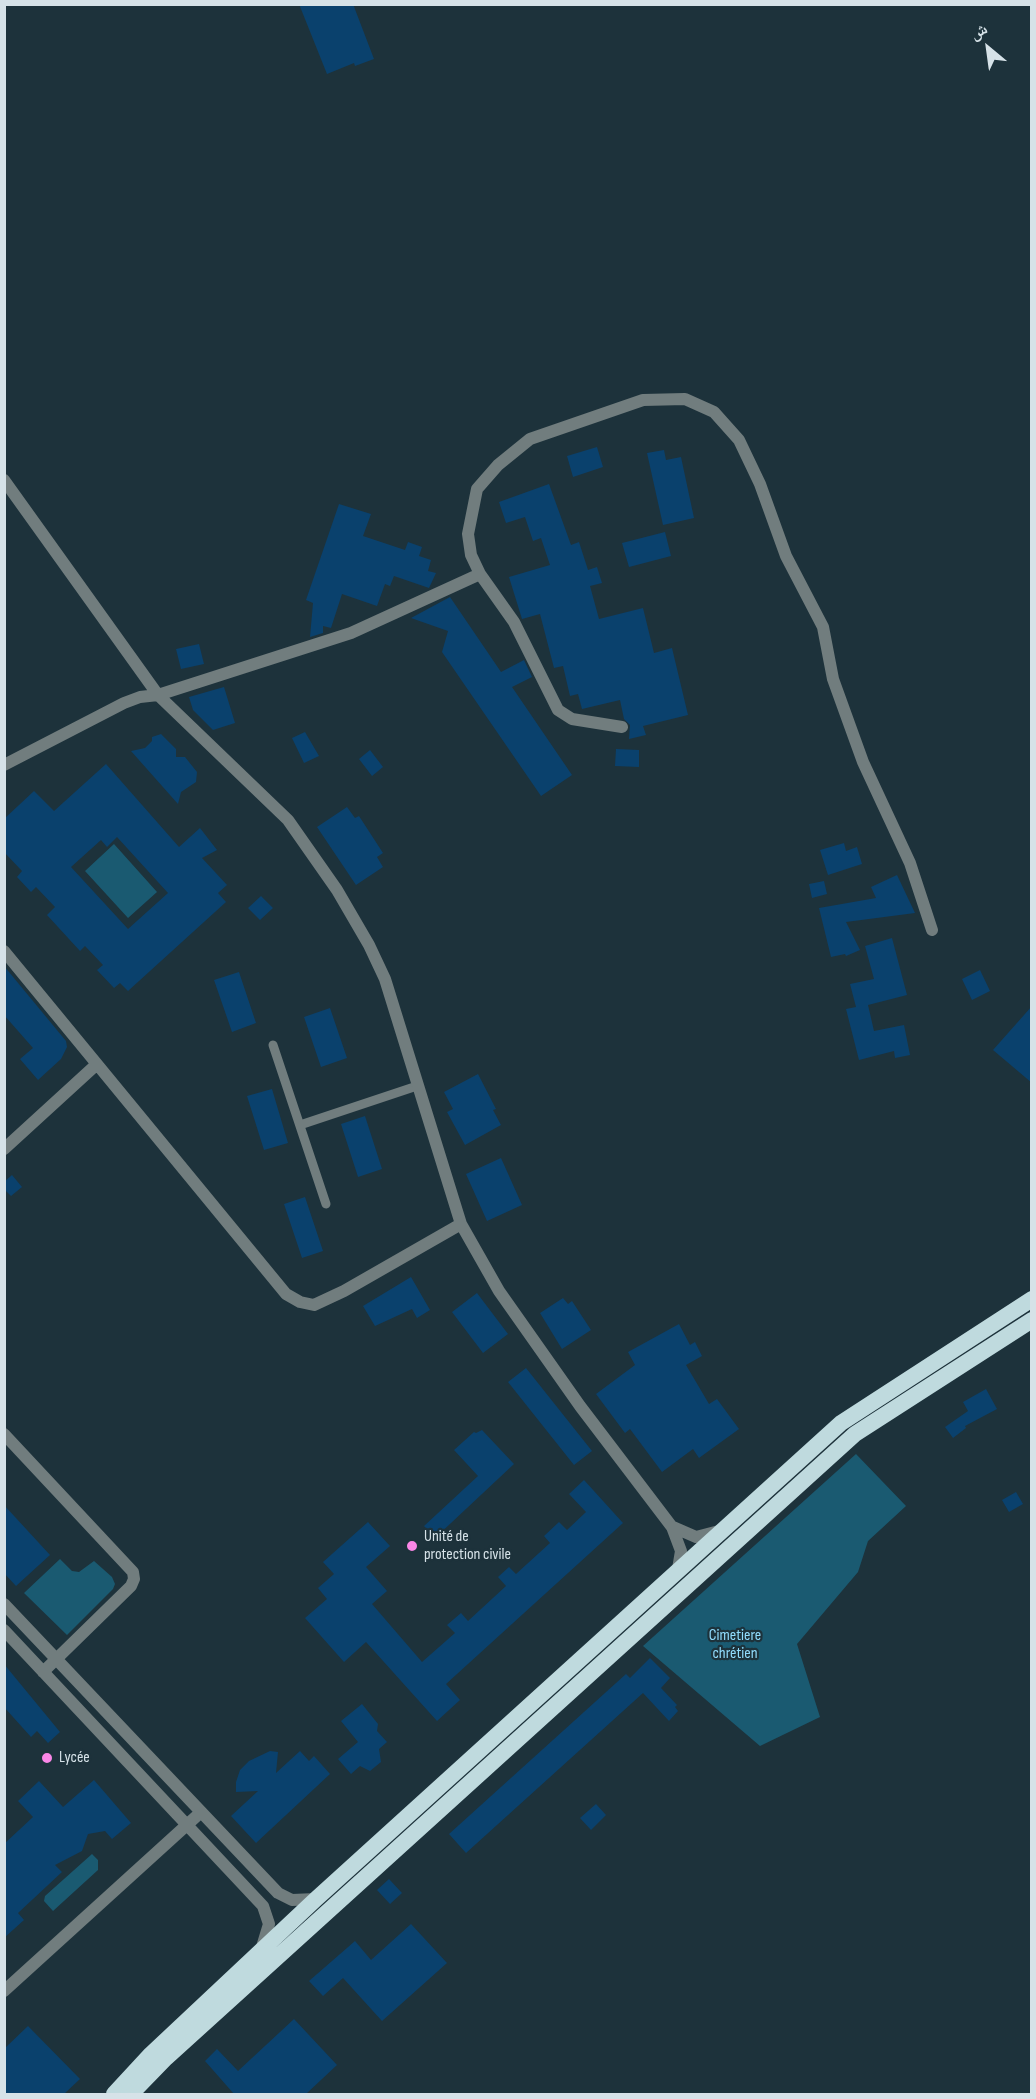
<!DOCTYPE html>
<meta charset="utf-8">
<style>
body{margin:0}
#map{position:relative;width:1036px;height:2099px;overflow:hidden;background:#1d323b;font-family:"Sofia Sans Condensed","Noto Naskh Arabic",sans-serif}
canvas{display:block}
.frame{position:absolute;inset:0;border:6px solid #d6e2e8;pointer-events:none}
.north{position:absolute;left:958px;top:18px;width:60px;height:60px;-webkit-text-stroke:4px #1d323b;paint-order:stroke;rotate:331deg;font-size:16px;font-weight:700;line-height:24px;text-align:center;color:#d6e2e8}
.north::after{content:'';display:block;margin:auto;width:21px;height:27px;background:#d6e2e8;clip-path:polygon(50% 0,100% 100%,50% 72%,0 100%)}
</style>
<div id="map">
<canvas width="1036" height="2099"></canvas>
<div class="frame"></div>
<div class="north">ش</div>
</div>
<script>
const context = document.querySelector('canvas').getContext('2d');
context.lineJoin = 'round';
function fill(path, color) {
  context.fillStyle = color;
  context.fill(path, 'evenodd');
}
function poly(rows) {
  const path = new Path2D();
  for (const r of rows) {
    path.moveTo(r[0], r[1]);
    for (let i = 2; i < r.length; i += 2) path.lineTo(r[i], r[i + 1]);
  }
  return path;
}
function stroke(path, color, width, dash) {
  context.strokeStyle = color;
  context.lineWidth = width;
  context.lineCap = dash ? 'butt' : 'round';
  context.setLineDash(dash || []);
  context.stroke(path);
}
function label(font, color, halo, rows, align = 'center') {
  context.font = font + ' "Sofia Sans Condensed",sans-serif';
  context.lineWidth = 4.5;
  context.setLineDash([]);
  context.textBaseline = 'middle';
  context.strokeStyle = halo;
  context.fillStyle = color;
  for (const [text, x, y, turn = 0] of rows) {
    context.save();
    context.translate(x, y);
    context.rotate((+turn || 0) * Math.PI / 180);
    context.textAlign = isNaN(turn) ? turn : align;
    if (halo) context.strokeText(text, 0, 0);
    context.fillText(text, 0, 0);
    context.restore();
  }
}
fill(poly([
 [114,844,157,892,128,918,85,871],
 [856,1454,906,1506,868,1541,858,1572,797,1644,820,1717,760,1746,643,1646],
 [60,1559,72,1571,79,1572,94,1561,112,1577,115,1584,113,1589,67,1635,24,1593],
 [92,1854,98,1860,98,1870,53,1911,44,1901,45,1896]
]), '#1a5a71');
fill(poly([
 [299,4,353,4,374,59,355,66,354,63,327,74],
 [597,447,603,467,573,477,567,456],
 [664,450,666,460,681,457,694,518,663,525,647,453],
 [549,484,571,545,579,542,588,570,597,567,602,583,590,586,599,619,643,608,654,653,672,648,688,715,643,726,646,735,629,739,630,725,624,719,620,700,582,709,578,694,570,696,563,666,554,668,540,614,522,619,509,577,550,565,541,538,533,541,525,517,506,523,499,502],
 [339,504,371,514,363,536,405,550,408,542,422,547,419,556,431,560,428,571,436,573,429,588,394,576,390,586,385,584,377,606,342,594,331,628,323,626,323,633,310,637,313,603,306,600],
 [665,532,671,556,629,567,622,543],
 [450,597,501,672,524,660,532,677,512,687,572,775,541,796,442,652,448,631,411,618],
 [199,644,204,664,181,669,176,649],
 [224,687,235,723,213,730,193,710,189,697],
 [305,732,319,756,304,763,292,738],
 [161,734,176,749,176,757,185,757,197,772,196,782,181,792,178,804,131,751,145,748,152,741,152,737],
 [616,749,639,750,639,767,615,766],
 [370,750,383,767,372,776,359,759],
 [106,764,179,847,200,828,217,850,202,858,227,885,218,893,226,902,128,991,120,983,114,988,97,970,103,965,85,946,80,951,47,915,55,907,36,887,31,892,17,877,22,871,4,852,4,819,34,791,54,811],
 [117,837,168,893,128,929,71,867,101,840,107,847],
 [347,807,355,818,359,816,383,853,377,857,383,867,356,885,317,827],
 [844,843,846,851,857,847,862,864,828,875,820,850],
 [897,875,915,913,846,922,860,950,846,956,845,954,831,957,819,908,876,898,871,887],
 [824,881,827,894,812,898,809,884],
 [261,896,273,908,260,920,248,908],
 [892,938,907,995,868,1005,874,1031,904,1025,910,1055,895,1058,894,1051,859,1060,846,1009,856,1007,850,984,874,979,865,946],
 [4,966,66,1041,67,1047,61,1059,38,1080,20,1059,33,1048,4,1015],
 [980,970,990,991,972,1000,962,979],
 [239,972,256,1023,232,1032,214,980],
 [1032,1006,1032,1083,993,1050],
 [330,1008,347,1058,321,1067,304,1017],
 [478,1074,496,1109,493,1110,501,1125,465,1145,447,1112,453,1109,444,1092],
 [272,1089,288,1143,264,1150,247,1096],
 [365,1116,382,1169,358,1177,341,1124],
 [501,1158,522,1205,487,1221,466,1174],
 [12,1175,22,1187,11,1196,4,1189,4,1182],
 [305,1197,323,1251,302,1258,284,1204],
 [411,1277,430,1310,417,1318,412,1309,375,1326,363,1306],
 [477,1293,508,1334,483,1353,452,1312],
 [563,1298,568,1304,572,1301,591,1330,562,1349,540,1313],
 [679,1324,690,1345,695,1342,702,1356,686,1365,709,1404,717,1399,739,1429,699,1458,693,1449,662,1472,630,1429,625,1433,596,1394,635,1365,628,1352],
 [526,1368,592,1451,574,1465,508,1382],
 [986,1389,997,1409,965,1426,966,1428,953,1438,945,1427,968,1411,963,1402],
 [482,1430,514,1464,435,1538,424,1526,478,1476,454,1450,474,1432,476,1433],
 [584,1480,623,1523,446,1684,460,1700,437,1721,366,1642,344,1662,305,1618,327,1599,318,1588,334,1574,323,1562,368,1522,390,1546,366,1567,387,1591,372,1604,422,1662,455,1633,447,1625,461,1613,468,1621,506,1586,498,1577,509,1567,516,1574,550,1543,544,1536,559,1522,567,1530,586,1512,569,1494],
 [1016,1492,1023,1504,1009,1512,1002,1500],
 [4,1505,50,1555,16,1586,4,1573],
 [650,1658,670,1678,661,1688,677,1705,675,1707,678,1711,669,1721,643,1693,466,1853,449,1834,626,1674,630,1678],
 [4,1664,60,1732,48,1743,37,1731,31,1737,4,1707],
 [362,1704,378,1724,377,1731,387,1742,379,1749,381,1762,370,1771,360,1766,351,1774,338,1759,358,1742,341,1721],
 [270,1751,278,1752,276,1773,300,1751,309,1761,314,1756,330,1774,256,1843,231,1816,258,1791,236,1792,236,1782,240,1770,249,1761],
 [94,1780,131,1823,112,1839,105,1831,88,1834,82,1851,55,1865,62,1872,18,1913,24,1920,4,1938,4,1844,33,1817,18,1801,39,1781,63,1807],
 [596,1804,606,1815,591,1830,580,1818],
 [389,1879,402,1893,390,1904,377,1890],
 [411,1924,447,1963,382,2021,343,1978,323,1996,309,1981,355,1941,371,1960],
 [294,2019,337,2065,306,2094,234,2094,205,2061,217,2049,238,2071],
 [28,2026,80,2079,64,2094,4,2094,4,2049]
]), '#0a416d');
stroke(poly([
 [273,1045,326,1204],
 [300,1125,417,1086]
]), '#717d7e', 9);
stroke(poly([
 [4,480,158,695,351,633,480,574,514,622,558,710,572,719,622,727],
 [480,574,471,555,468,534,477,489,498,465,530,439,643,400,685,399,714,412,739,440,760,484,786,556,823,627,833,679,863,762,910,863,932,930],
 [4,765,124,703,140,697,158,695,288,820,337,890,369,945,385,979,461,1224,499,1291,580,1406,672,1527,681,1551,678,1569],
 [4,951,286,1294,300,1302,314,1305,344,1291,461,1224],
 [4,1149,97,1064],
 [4,1434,133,1572,134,1579,131,1586,43,1672],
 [673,1527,696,1537,719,1531],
 [4,1604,278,1893,292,1900,316,1899],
 [4,1630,263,1906,269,1924,262,1947],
 [4,1991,200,1813]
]), '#717d7e', 12);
stroke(poly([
 [114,2094,151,2054,316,1899,841,1423,1032,1299],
 [131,2094,166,2058,855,1434,1032,1320]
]), '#bfdade', 16);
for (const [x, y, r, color] of [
 [412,1546,6,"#fa87e7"],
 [47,1758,6,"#fa87e7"]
]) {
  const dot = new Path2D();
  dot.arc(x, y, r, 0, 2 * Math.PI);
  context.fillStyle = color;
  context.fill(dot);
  stroke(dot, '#1d323b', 2);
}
label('16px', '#d6e2e8', '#1d323b', [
 ["Unité de",424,1537],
 ["protection civile",424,1555],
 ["Lycée",59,1758]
], 'left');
label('16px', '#91dcfd', '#1d323b', [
 ["Cimetiere",735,1636],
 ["chrétien",735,1654]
]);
</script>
